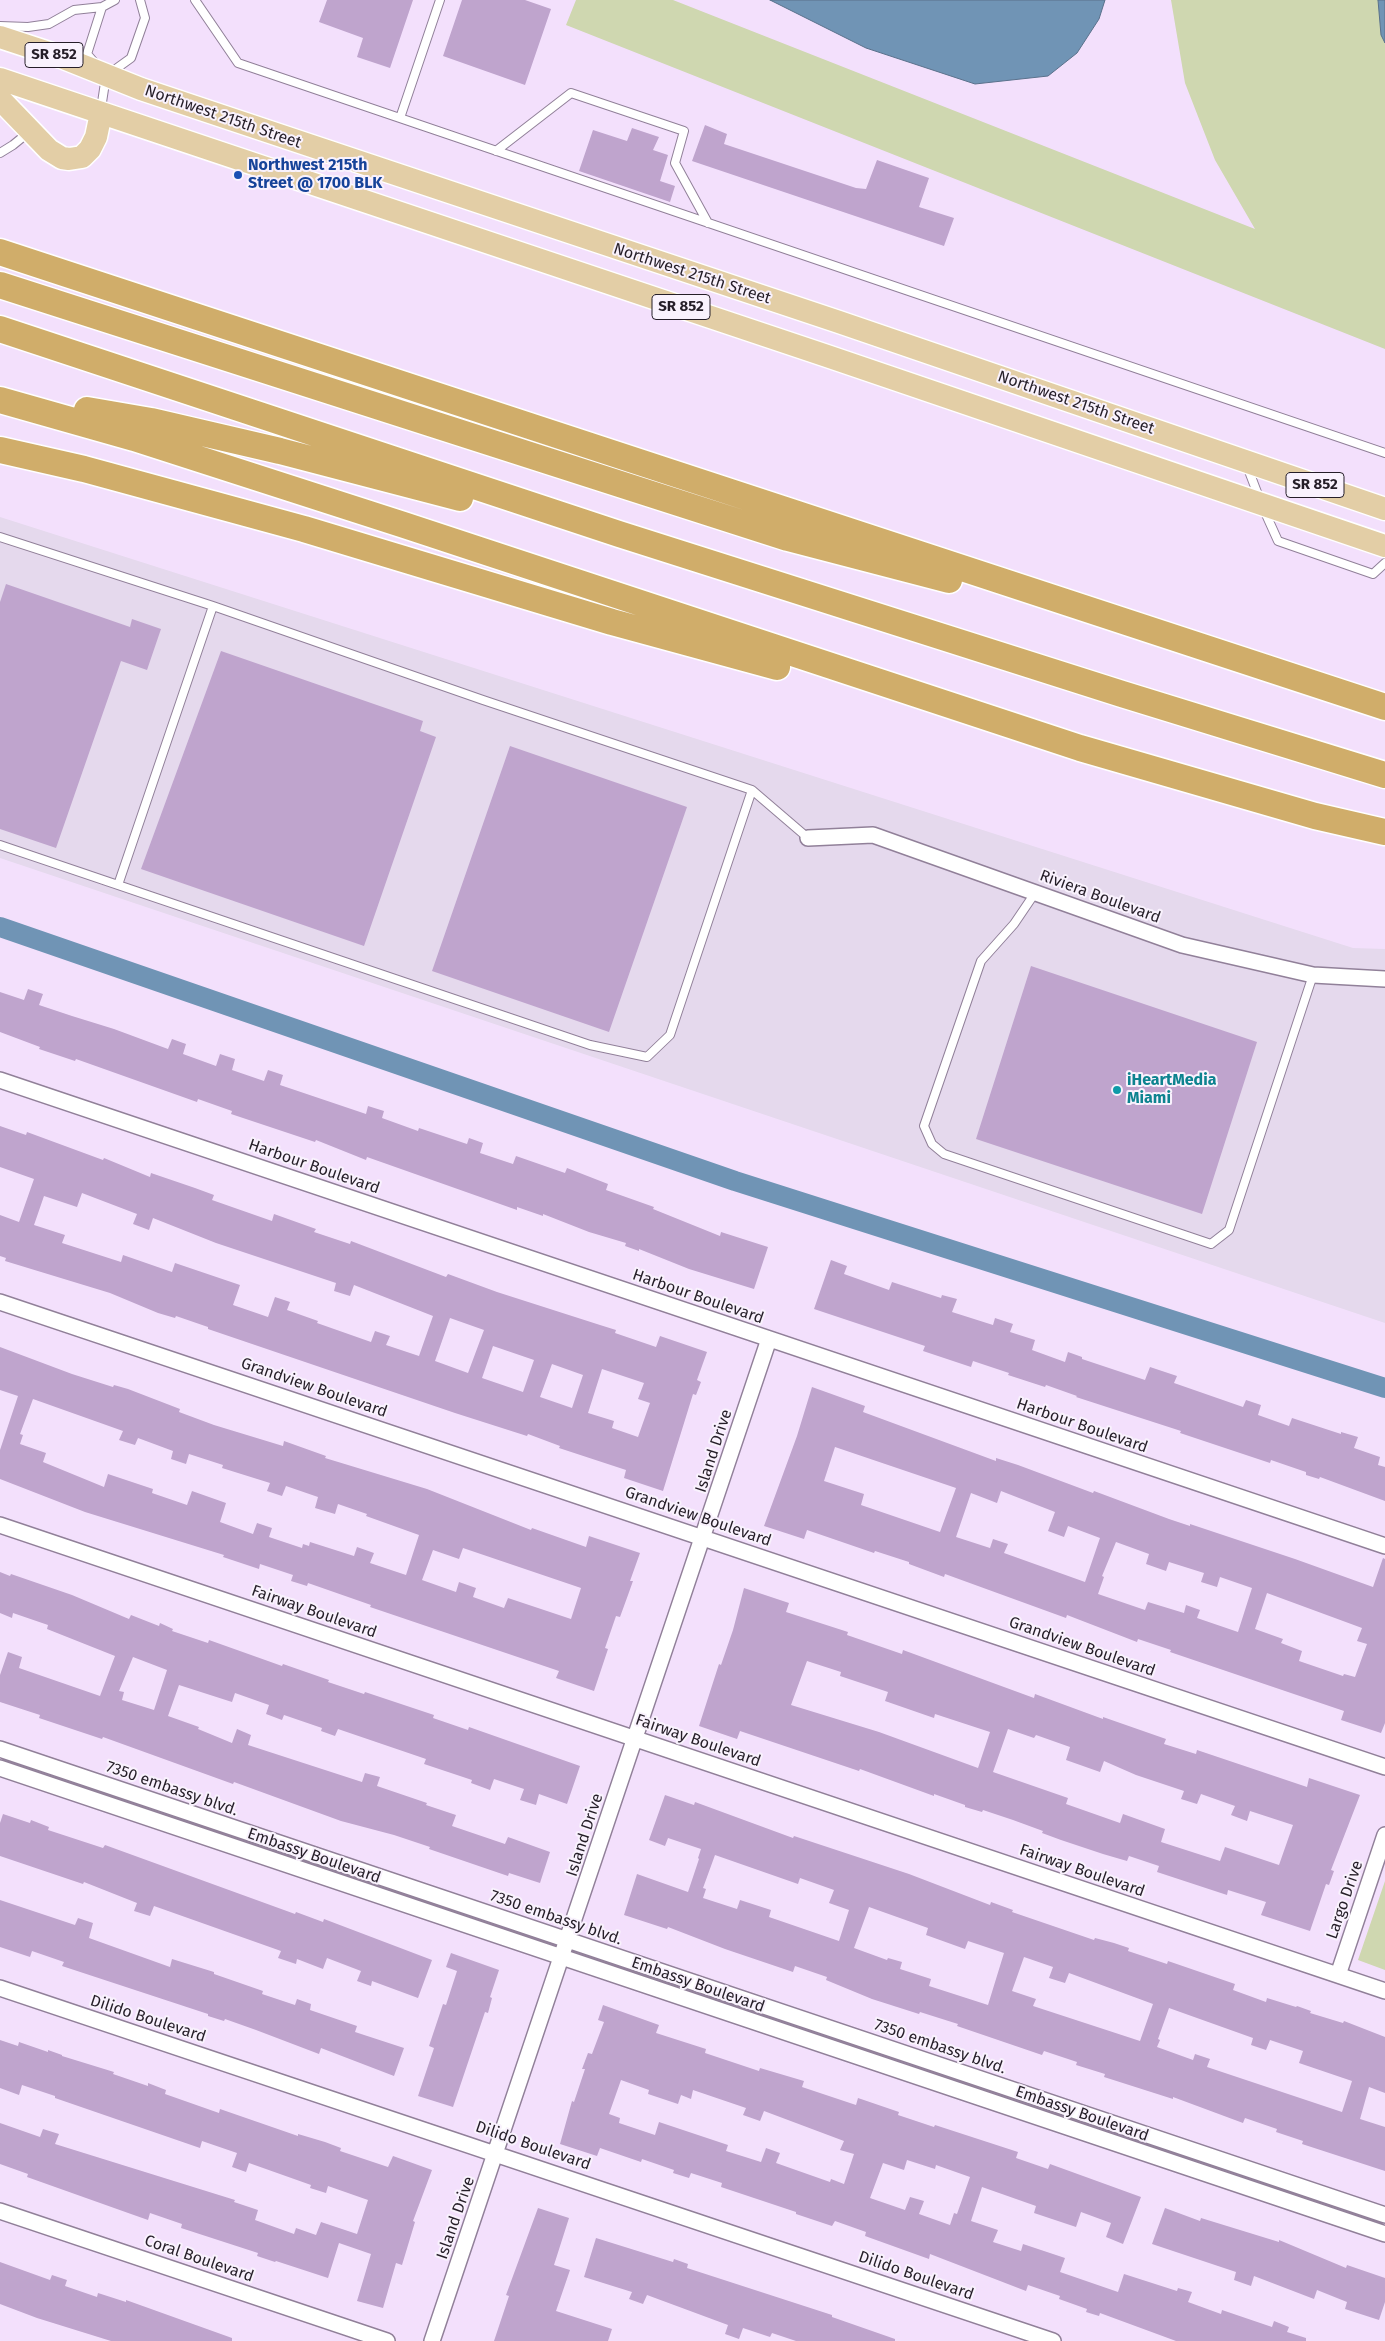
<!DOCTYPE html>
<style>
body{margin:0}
canvas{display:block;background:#f3e0fc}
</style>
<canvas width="1385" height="2341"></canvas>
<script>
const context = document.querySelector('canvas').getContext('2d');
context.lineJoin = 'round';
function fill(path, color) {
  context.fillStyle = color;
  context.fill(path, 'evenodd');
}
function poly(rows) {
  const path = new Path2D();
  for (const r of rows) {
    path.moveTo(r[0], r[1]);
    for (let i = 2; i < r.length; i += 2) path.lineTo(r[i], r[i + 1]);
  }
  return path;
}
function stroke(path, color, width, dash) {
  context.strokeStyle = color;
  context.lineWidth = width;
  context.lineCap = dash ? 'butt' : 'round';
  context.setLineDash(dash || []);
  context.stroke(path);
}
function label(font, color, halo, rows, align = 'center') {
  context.font = font + ' "Fira Sans",sans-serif';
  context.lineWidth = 4;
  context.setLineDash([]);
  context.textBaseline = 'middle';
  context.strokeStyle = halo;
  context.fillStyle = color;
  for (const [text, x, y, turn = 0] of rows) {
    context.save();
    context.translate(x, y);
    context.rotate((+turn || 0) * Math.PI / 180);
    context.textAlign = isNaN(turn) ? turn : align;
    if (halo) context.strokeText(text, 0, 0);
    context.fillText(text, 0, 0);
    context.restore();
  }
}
fill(poly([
 [0,517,1353,948,1385,949,1385,1323,0,858]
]), '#e5d9ed');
fill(poly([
 [576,0,673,0,1255,229,1215,160,1185,83,1171,0,1385,0,1385,349,566,25],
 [1385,1881,1385,1970,1358,1960]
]), '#cfd7b0');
const water = poly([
 [770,0,1105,0,1099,19,1077,53,1048,76,975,84,866,48,770,0],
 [1378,0,1385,0,1385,43,1381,35,1378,0]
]);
fill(water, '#7094b5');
stroke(water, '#5a718b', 1);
stroke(poly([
 [0,927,735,1181,1385,1388]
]), '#7094b5', 20);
fill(poly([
 [327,0,413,0,390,68,357,57,363,38,319,22],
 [462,0,525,0,551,9,525,85,443,56],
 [705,125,727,134,724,144,856,188,866,189,877,160,929,178,919,207,954,218,944,246,692,161],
 [632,128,659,137,653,150,668,155,660,181,675,186,670,202,579,171,593,130,627,141],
 [6,584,130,627,132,619,161,629,147,670,121,661,56,848,0,829,0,602],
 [221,651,423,721,420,731,436,737,364,946,141,869],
 [510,746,687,807,609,1032,432,971],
 [1031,966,1257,1042,1202,1214,976,1139],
 [28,989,43,994,39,1005,72,1016,114,1029,168,1049,172,1039,186,1044,183,1054,216,1066,220,1054,235,1059,232,1070,264,1081,268,1070,283,1075,280,1085,366,1114,368,1106,384,1111,382,1118,418,1131,419,1128,467,1144,469,1138,483,1143,480,1153,513,1164,516,1156,565,1173,567,1168,608,1184,606,1190,654,1207,653,1209,720,1236,721,1232,768,1247,754,1289,689,1269,639,1249,639,1251,625,1246,626,1243,589,1232,543,1214,543,1216,517,1207,517,1210,367,1157,366,1160,316,1140,315,1142,231,1114,232,1111,198,1099,197,1102,76,1059,75,1061,39,1049,40,1047,0,1032,0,992,24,1000],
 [0,1126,26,1135,27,1132,103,1160,104,1158,150,1177,151,1173,195,1188,214,1195,212,1200,272,1221,274,1214,316,1229,314,1232,350,1244,351,1241,446,1277,448,1274,497,1292,600,1325,616,1330,615,1333,656,1347,660,1336,707,1352,697,1380,701,1382,696,1395,693,1394,663,1491,624,1478,626,1470,559,1448,560,1446,528,1434,527,1436,455,1413,208,1329,208,1327,176,1316,175,1318,158,1313,110,1293,5,1261,6,1258,0,1256,0,1215,19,1222,34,1179,0,1167],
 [82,1193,137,1214,133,1224,149,1230,153,1218,216,1243,336,1283,334,1291,350,1296,354,1285,433,1316,419,1356,386,1345,390,1336,375,1331,371,1342,317,1323,318,1321,287,1310,290,1302,275,1297,268,1317,233,1305,240,1285,175,1263,172,1272,123,1255,121,1262,62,1243,65,1235,34,1225,44,1196,77,1207],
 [450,1318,484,1330,468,1373,435,1361],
 [493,1346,534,1360,523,1392,482,1378],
 [552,1364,583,1375,572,1408,540,1397],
 [602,1369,644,1383,638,1399,650,1403,638,1437,612,1428,614,1421,588,1413],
 [831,1260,847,1266,844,1274,889,1290,892,1282,941,1298,942,1295,957,1299,952,1312,993,1325,995,1318,1013,1324,1010,1332,1035,1340,1032,1350,1065,1362,1068,1352,1082,1357,1082,1359,1145,1380,1150,1367,1177,1376,1174,1383,1243,1407,1246,1400,1261,1405,1258,1415,1289,1426,1292,1418,1341,1434,1341,1432,1358,1437,1354,1448,1380,1457,1378,1465,1385,1467,1385,1501,1320,1477,1319,1479,1306,1475,1306,1472,1271,1460,1270,1463,1180,1433,1181,1431,1076,1397,1077,1396,1046,1385,1045,1387,1008,1375,1009,1373,973,1361,971,1367,923,1351,925,1346,814,1309],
 [0,1347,72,1374,113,1387,114,1385,128,1389,180,1409,179,1412,214,1425,283,1446,284,1441,326,1456,325,1458,427,1489,531,1530,532,1528,586,1547,589,1536,640,1553,630,1581,633,1581,628,1595,620,1617,616,1616,605,1648,608,1649,594,1691,556,1678,559,1671,370,1607,371,1605,308,1583,307,1586,291,1581,293,1575,260,1564,259,1569,223,1557,224,1555,85,1512,0,1479,0,1450,18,1396,0,1390],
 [33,1399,123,1431,119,1440,135,1445,138,1438,173,1451,171,1459,186,1464,189,1454,223,1465,222,1468,270,1483,267,1491,282,1496,286,1486,318,1497,315,1508,335,1514,338,1504,367,1514,366,1516,419,1535,406,1575,370,1563,374,1553,357,1547,354,1556,310,1542,309,1546,303,1544,302,1548,269,1537,272,1528,257,1523,253,1534,220,1522,226,1503,192,1491,187,1505,152,1493,153,1489,108,1474,104,1487,43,1462,46,1453,20,1444,23,1435,20,1434],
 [463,1548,581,1588,571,1619,508,1598,504,1608,473,1597,476,1588,459,1582,456,1592,422,1580,433,1550,459,1559],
 [812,1387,865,1406,863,1412,996,1461,996,1458,1018,1465,1093,1493,1094,1491,1169,1519,1190,1526,1190,1524,1295,1559,1373,1587,1383,1558,1385,1559,1385,1723,1381,1733,1341,1720,1344,1711,1170,1652,1171,1650,1138,1639,1137,1642,1067,1615,1066,1618,945,1574,944,1577,909,1564,909,1562,875,1551,874,1553,807,1530,804,1539,764,1526,797,1436],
 [835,1447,956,1488,940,1532,861,1505,864,1494,824,1481],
 [1001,1491,1055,1512,1048,1531,1064,1537,1068,1526,1100,1538,1085,1582,1004,1553,1008,1544,993,1539,990,1548,956,1537,971,1493,997,1503],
 [1116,1542,1149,1554,1146,1564,1166,1571,1169,1562,1204,1573,1201,1582,1217,1587,1220,1577,1252,1588,1238,1632,1197,1618,1200,1610,1186,1605,1184,1613,1148,1602,1145,1610,1098,1594,1104,1577,1102,1576],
 [1267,1593,1362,1628,1357,1641,1367,1644,1355,1677,1344,1674,1343,1676,1299,1661,1302,1651,1281,1643,1283,1639,1255,1629],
 [0,1572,10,1576,11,1574,72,1595,129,1619,131,1615,159,1626,160,1623,173,1629,172,1631,208,1643,209,1640,282,1666,283,1664,329,1680,328,1682,364,1694,365,1692,434,1715,433,1718,468,1730,469,1727,580,1766,567,1804,539,1794,536,1805,520,1800,524,1789,494,1779,490,1790,471,1783,472,1780,424,1764,426,1759,338,1729,335,1736,321,1731,322,1728,284,1715,282,1720,266,1714,269,1705,235,1693,232,1702,179,1685,168,1716,199,1727,198,1729,232,1743,237,1729,251,1735,248,1745,362,1782,365,1773,380,1777,377,1786,427,1803,426,1805,456,1815,452,1826,505,1844,508,1837,550,1852,540,1883,509,1873,508,1876,429,1849,430,1847,394,1835,341,1821,234,1782,233,1784,103,1737,102,1739,39,1718,40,1715,0,1702,0,1675,8,1652,22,1657,19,1668,100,1696,115,1656,47,1629,48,1625,13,1613,12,1618,0,1613],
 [133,1657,167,1670,154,1710,122,1700,124,1692,119,1691],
 [744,1588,789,1603,786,1612,848,1632,847,1635,902,1654,903,1650,1034,1698,1035,1694,1103,1719,1103,1717,1166,1739,1164,1744,1196,1754,1197,1750,1307,1787,1309,1778,1360,1795,1331,1870,1334,1871,1329,1885,1326,1884,1310,1931,1261,1915,1266,1902,1228,1890,1227,1895,1157,1872,1159,1866,1129,1856,1127,1861,1103,1854,1061,1840,1042,1833,1043,1831,1013,1820,983,1810,982,1812,965,1807,965,1805,934,1794,934,1796,860,1769,859,1771,740,1731,737,1739,699,1726,719,1664,721,1665,733,1630],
 [807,1661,841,1672,840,1676,888,1692,885,1701,934,1718,935,1714,990,1732,978,1768,879,1732,791,1705],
 [1008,1729,1034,1738,1036,1735,1070,1747,1066,1760,1100,1772,1104,1761,1136,1775,1184,1791,1181,1799,1197,1804,1201,1794,1235,1806,1231,1815,1247,1821,1250,1811,1293,1825,1279,1865,1225,1847,1220,1861,1161,1842,1165,1829,1123,1814,1120,1823,1066,1804,1068,1798,993,1772],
 [665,1795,694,1805,695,1802,793,1838,794,1836,909,1874,990,1905,991,1902,1013,1910,1012,1912,1094,1940,1095,1938,1114,1943,1129,1948,1128,1951,1167,1964,1168,1961,1235,1984,1233,1990,1266,2002,1267,1998,1296,2007,1297,2006,1311,2011,1310,2013,1343,2023,1344,2021,1385,2037,1385,2093,1369,2087,1360,2119,1385,2127,1385,2171,1302,2144,1303,2141,1276,2132,1277,2129,1245,2118,1243,2123,1173,2097,1173,2099,1104,2077,1105,2074,1076,2065,1077,2062,1044,2051,1042,2055,957,2026,958,2024,920,2012,919,2014,872,1999,826,1980,827,1977,795,1966,793,1972,725,1949,668,1927,667,1929,624,1915,637,1874,688,1892,699,1859,698,1858,701,1849,668,1838,665,1846,649,1840],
 [715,1855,798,1884,800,1878,834,1890,829,1903,849,1910,839,1941,769,1917,771,1910,740,1900,737,1909,703,1898,706,1889,703,1888],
 [869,1907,928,1928,926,1935,965,1949,968,1941,1004,1953,988,2005,929,1986,931,1979,900,1969,902,1962,888,1958,887,1960,854,1948],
 [1024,1957,1053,1967,1049,1978,1065,1983,1069,1973,1153,2004,1140,2041,1033,2006,1036,1999,1012,1991],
 [1169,2008,1253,2038,1251,2045,1266,2050,1270,2040,1303,2051,1299,2063,1352,2081,1342,2112,1207,2067,1210,2059,1195,2054,1193,2060,1157,2047,1160,2040,1158,2039],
 [3,1814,30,1823,31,1820,49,1827,48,1830,103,1848,105,1845,295,1914,296,1912,323,1922,324,1919,432,1960,418,1998,372,1981,371,1986,357,1981,361,1971,327,1958,323,1969,297,1959,296,1964,278,1958,281,1951,154,1906,150,1916,134,1911,137,1903,84,1882,83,1884,0,1856,0,1823],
 [0,1900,75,1925,78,1918,93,1923,89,1938,170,1967,172,1959,214,1972,214,1974,263,1991,262,1994,295,2005,297,1999,311,2004,310,2010,357,2026,355,2032,404,2048,394,2076,321,2048,319,2054,256,2030,225,2019,224,2021,208,2016,208,2014,62,1966,64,1962,32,1951,30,1957,0,1947],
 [451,1953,499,1970,490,1997,492,1998,488,2013,485,2012,453,2107,418,2096,434,2048,429,2046,443,2004,446,2005,457,1971,446,1967],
 [603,2005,659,2025,656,2033,706,2049,705,2053,759,2071,760,2068,804,2081,802,2087,856,2105,858,2098,899,2112,898,2115,934,2127,935,2125,1018,2152,1016,2158,1048,2169,1050,2164,1141,2197,1123,2244,1106,2237,1111,2223,1081,2212,1076,2227,1034,2213,1036,2206,982,2187,971,2221,998,2230,993,2242,1021,2251,1023,2244,1065,2258,1060,2272,1118,2292,1124,2274,1177,2291,1178,2288,1192,2292,1188,2302,1221,2314,1222,2310,1272,2327,1274,2321,1289,2327,1287,2332,1306,2338,1306,2341,1176,2341,1100,2313,1099,2316,1086,2312,1087,2309,1059,2299,1060,2296,1028,2285,1026,2291,930,2254,929,2259,865,2236,866,2232,835,2221,832,2226,796,2214,796,2212,721,2187,722,2183,691,2173,689,2178,673,2173,674,2170,642,2159,641,2162,600,2148,597,2156,560,2144,572,2101,574,2102,585,2069,582,2069,588,2053,592,2054,604,2022,598,2020],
 [621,2080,649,2090,648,2094,678,2104,681,2095,691,2099,693,2090,746,2108,743,2115,760,2121,764,2111,844,2141,840,2150,854,2154,844,2184,831,2179,830,2182,776,2163,780,2153,766,2148,761,2162,726,2151,728,2145,659,2122,655,2135,619,2123,620,2118,609,2114],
 [907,2160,935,2169,936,2165,970,2177,957,2214,954,2213,950,2225,919,2214,924,2201,910,2197,905,2210,870,2198,883,2163,904,2170],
 [0,2040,18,2046,19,2042,48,2052,48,2050,62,2055,62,2056,114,2072,113,2074,148,2086,148,2083,166,2090,165,2094,219,2113,220,2109,298,2136,298,2134,325,2142,341,2148,340,2151,388,2167,393,2156,432,2170,413,2221,415,2222,402,2265,396,2263,383,2308,357,2301,371,2254,339,2243,328,2278,276,2261,275,2262,257,2256,258,2253,181,2228,182,2224,150,2213,148,2220,131,2214,27,2177,28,2174,0,2164,0,2123,40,2137,43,2129,59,2134,55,2144,235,2200,234,2202,258,2210,255,2220,294,2234,296,2228,316,2235,321,2222,357,2234,368,2200,328,2186,326,2193,310,2188,311,2185,249,2163,246,2172,232,2167,237,2153,202,2141,200,2148,55,2098,55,2096,22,2085,19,2095,0,2088],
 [538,2208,569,2218,554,2265,570,2270,556,2311,612,2329,608,2341,494,2341,509,2296,506,2295],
 [1165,2208,1200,2221,1201,2218,1279,2242,1279,2240,1346,2268,1347,2265,1385,2278,1385,2302,1379,2320,1345,2309,1347,2302,1317,2290,1314,2299,1254,2276,1251,2286,1234,2280,1236,2272,1152,2244],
 [596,2238,673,2262,674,2259,688,2264,687,2268,832,2315,832,2317,895,2339,895,2341,796,2341,772,2333,770,2337,743,2328,739,2339,725,2334,728,2325,647,2295,643,2304,629,2299,632,2292,584,2277],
 [0,2262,50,2280,52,2275,67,2280,65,2286,97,2297,98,2293,126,2302,126,2300,232,2338,232,2341,111,2341,37,2318,0,2304]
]), '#bfa4cd');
const lane = poly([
 [195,0,238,63,1385,453],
 [0,26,28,27,49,24,74,10,102,7,115,0],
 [94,62,87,54,102,7],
 [101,109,106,76,131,58,145,18,140,0],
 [400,118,440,0],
 [496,151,571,93,684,131,675,163,708,223],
 [0,153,13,145,29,132],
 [1247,466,1260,500],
 [1264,510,1278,541,1373,574,1385,563],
 [0,537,213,606,483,700,752,790,808,838],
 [0,845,590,1045,647,1057,670,1035,752,790],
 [118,885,213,606],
 [1035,893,1014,924,981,961,924,1126,932,1144,944,1154,1211,1244,1229,1230,1313,975]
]);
const street = poly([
 [808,838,873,835,1182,945,1313,975,1385,979],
 [0,1080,1385,1546],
 [0,1302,1385,1767],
 [0,1525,1385,1991],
 [0,1749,1385,2215],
 [0,1768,1385,2234],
 [1338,1975,1385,1835],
 [0,1988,1053,2341],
 [0,2211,387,2341],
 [432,2341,769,1339]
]);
const primary = poly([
 [0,37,61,57,141,89,839,322,1385,509],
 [0,79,827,356,1385,546],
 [0,99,49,150,62,158,69,159,82,157,90,149,96,137,101,113]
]);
const highway = poly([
 [0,252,1385,707],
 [0,285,788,538,949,580],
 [0,329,619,534,1122,694,1385,775],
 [0,400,134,438,404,525,1080,748,1315,816,1385,832],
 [87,410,151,421,280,451,460,498],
 [0,450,84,469,304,529,612,622,777,667]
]);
stroke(lane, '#918099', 10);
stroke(street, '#918099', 18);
stroke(primary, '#fff', 25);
stroke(highway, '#fff', 29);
stroke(lane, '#fff', 8);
stroke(street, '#fff', 15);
stroke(primary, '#e3cea6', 22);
stroke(highway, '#d0ad6a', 26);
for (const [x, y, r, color] of [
 [238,175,5,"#1a4fb4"],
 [1117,1090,5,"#0f9aa8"]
]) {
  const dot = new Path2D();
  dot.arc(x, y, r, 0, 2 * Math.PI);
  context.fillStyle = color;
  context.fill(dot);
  stroke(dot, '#f9f2fd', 2);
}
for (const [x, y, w] of [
 [54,55,58],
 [681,307,58],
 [1315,485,58]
]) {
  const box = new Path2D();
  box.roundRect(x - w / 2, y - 12.5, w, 25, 4);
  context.fillStyle = '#f9f2fd';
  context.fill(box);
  stroke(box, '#251e28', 1);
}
label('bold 15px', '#251e28', null, [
 ["SR 852",54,55],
 ["SR 852",681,307],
 ["SR 852",1315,485]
]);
label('16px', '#251e28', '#f9f2fd', [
 ["Northwest 215th Street",223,117,19],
 ["Northwest 215th Street",692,274,18],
 ["Northwest 215th Street",1076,403,19],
 ["Riviera Boulevard",1100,897,20],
 ["Harbour Boulevard",314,1167,19],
 ["Harbour Boulevard",698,1297,19],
 ["Grandview Boulevard",314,1388,19],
 ["Harbour Boulevard",1082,1426,19],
 ["Island Drive",714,1451,-72],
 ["Grandview Boulevard",698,1517,19],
 ["Fairway Boulevard",314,1612,19],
 ["Grandview Boulevard",1082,1647,19],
 ["Fairway Boulevard",698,1741,19],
 ["7350 embassy blvd.",172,1789,19],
 ["Island Drive",585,1835,-72],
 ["Embassy Boulevard",314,1856,19],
 ["Fairway Boulevard",1082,1871,19],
 ["Largo Drive",1345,1900,-71],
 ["7350 embassy blvd.",556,1918,19],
 ["Embassy Boulevard",698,1985,19],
 ["Dilido Boulevard",148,2019,18],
 ["7350 embassy blvd.",940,2047,19],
 ["Embassy Boulevard",1082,2114,19],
 ["Dilido Boulevard",533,2146,19],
 ["Island Drive",456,2218,-71],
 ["Coral Boulevard",199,2259,19],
 ["Dilido Boulevard",916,2276,19]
]);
label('bold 16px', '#164399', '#f9f2fd', [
 ["Northwest 215th",248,166],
 ["Street @ 1700 BLK",248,184]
], 'left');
label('bold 16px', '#0d838f', '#f9f2fd', [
 ["iHeartMedia",1127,1081],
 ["Miami",1127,1099]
], 'left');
</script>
